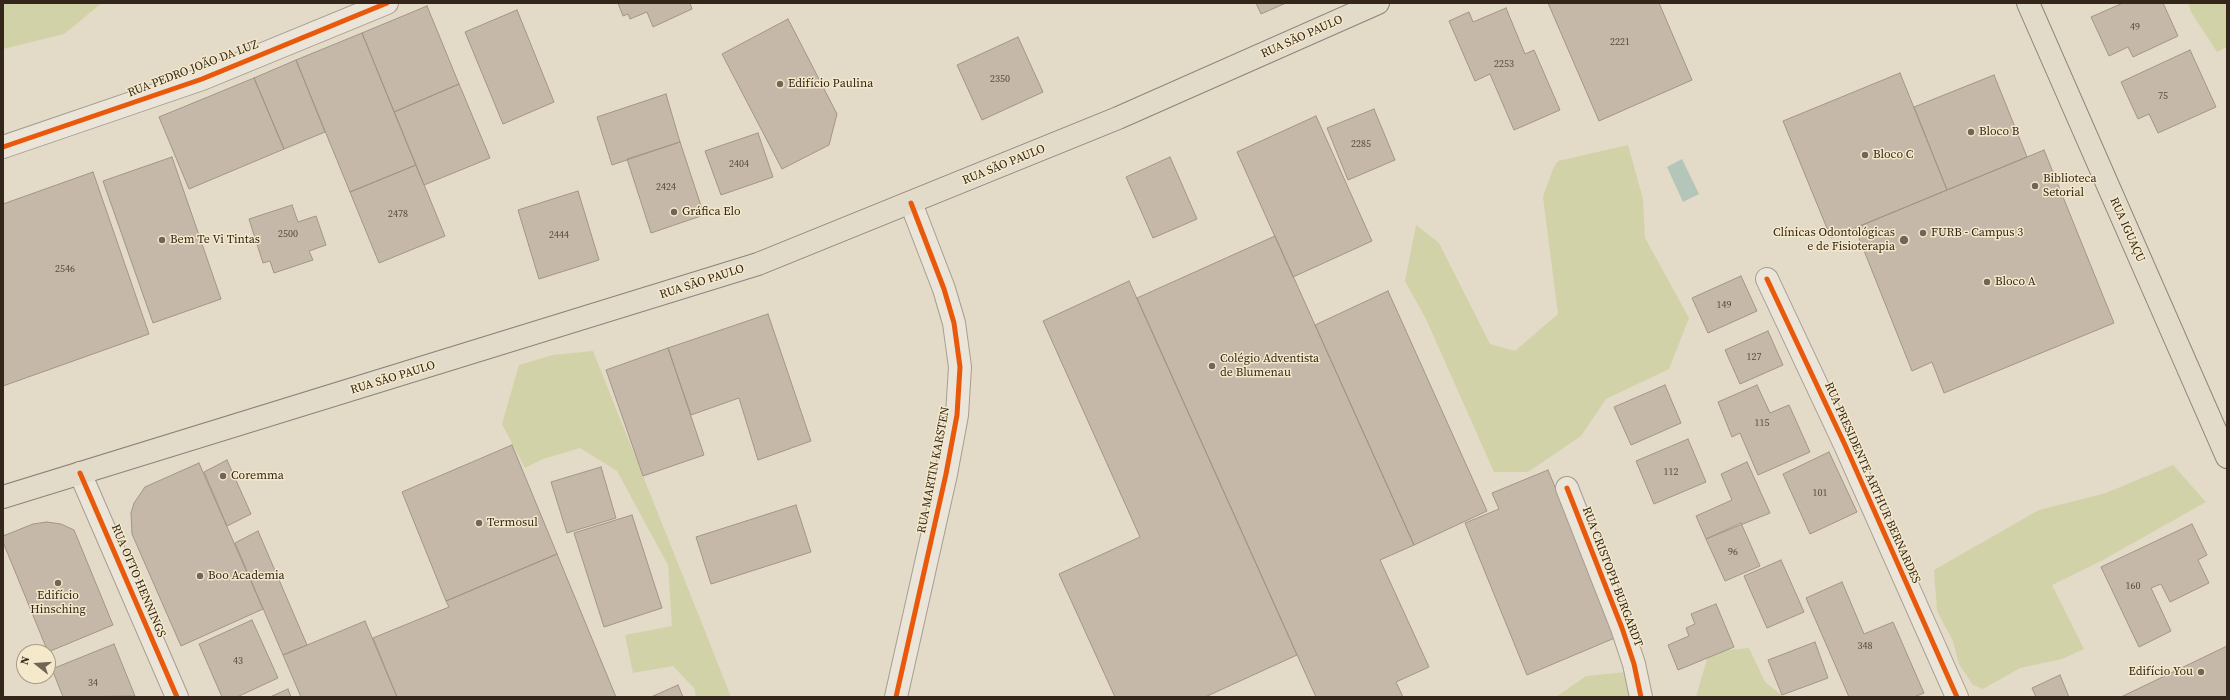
<!DOCTYPE html>
<meta charset="utf-8">
<style>
body{margin:0}
#map{position:relative;width:2230px;height:700px;overflow:hidden;background:#e3dac7;font-family:"Source Serif 4",serif}
canvas{display:block}
.frame{position:absolute;inset:0;border:4px solid #34261b;pointer-events:none}
.north{position:absolute;left:16px;top:644px;width:40px;height:40px;box-sizing:border-box;background:#f5e9cb;border:1px solid #a89b85;border-radius:50%;rotate:287deg;font-size:11px;font-weight:700;line-height:16px;text-align:center;color:#34261b}
.north::after{content:'';display:block;margin:auto;width:14px;height:18px;background:#716557;clip-path:polygon(50% 0,100% 100%,50% 72%,0 100%)}
</style>
<div id="map">
<canvas width="2230" height="700"></canvas>
<div class="frame"></div>
<div class="north">N</div>
</div>
<script>
const context = document.querySelector('canvas').getContext('2d');
context.lineJoin = 'round';
function fill(path, color) {
  context.fillStyle = color;
  context.fill(path, 'evenodd');
}
function poly(rows) {
  const path = new Path2D();
  for (const r of rows) {
    path.moveTo(r[0], r[1]);
    for (let i = 2; i < r.length; i += 2) path.lineTo(r[i], r[i + 1]);
  }
  return path;
}
function stroke(path, color, width, dash) {
  context.strokeStyle = color;
  context.lineWidth = width;
  context.lineCap = dash ? 'butt' : 'round';
  context.setLineDash(dash || []);
  context.stroke(path);
}
function label(font, color, halo, rows, align = 'center') {
  context.font = font + ' "Source Serif 4",serif';
  context.lineWidth = 3;
  context.setLineDash([]);
  context.textBaseline = 'middle';
  context.strokeStyle = halo;
  context.fillStyle = color;
  for (const [text, x, y, turn = 0] of rows) {
    context.save();
    context.translate(x, y);
    context.rotate((+turn || 0) * Math.PI / 180);
    context.textAlign = isNaN(turn) ? turn : align;
    if (halo) context.strokeText(text, 0, 0);
    context.fillText(text, 0, 0);
    context.restore();
  }
}
fill(poly([
 [3,3,102,3,64,34,3,49],
 [2188,3,2227,3,2227,47,2217,52,2191,12],
 [1628,145,1643,199,1645,238,1689,318,1669,369,1606,399,1581,436,1528,472,1494,472,1426,319,1405,281,1416,225,1439,243,1490,344,1515,351,1558,314,1543,197,1553,169,1558,161],
 [593,351,697,611,731,697,696,697,694,688,673,666,633,673,625,635,672,626,668,565,617,471,580,448,543,459,525,468,502,424,519,365,553,355],
 [2173,465,2206,502,2103,560,2052,585,2084,649,2062,659,2020,668,1983,689,1973,685,1959,664,1953,641,1937,611,1934,570,2039,510,2106,493],
 [1749,648,1765,682,1784,697,1696,697,1709,652],
 [1627,672,1651,697,1556,697,1586,676]
]), '#d2d2a9');
fill(poly([
 [1682,159,1699,194,1683,202,1667,167]
]), '#b4c6ba');
const building = poly([
 [618,3,690,3,692,9,653,27,647,12,630,19,628,14,623,16,618,3],
 [1256,3,1286,3,1261,14,1256,3],
 [1548,3,1659,3,1692,80,1599,121,1548,3],
 [2123,3,2163,3,2178,36,2133,57,2128,47,2109,56,2091,17,2123,3],
 [427,6,459,84,394,112,362,33,427,6],
 [1506,8,1525,54,1534,50,1560,110,1514,130,1490,74,1475,81,1449,21,1469,12,1473,22,1506,8],
 [517,10,554,102,503,124,465,32,517,10],
 [788,19,837,114,829,145,782,169,722,54,788,19],
 [362,33,416,165,350,192,296,60,362,33],
 [1018,37,1043,92,982,120,957,65,1018,37],
 [2190,50,2216,107,2158,133,2149,114,2138,119,2121,82,2190,50],
 [296,60,325,132,284,149,254,78,296,60],
 [1900,73,1947,190,1831,238,1783,121,1900,73],
 [1994,75,2027,157,1947,190,1914,107,1994,75],
 [254,78,284,149,189,189,159,117,254,78],
 [459,84,490,158,424,185,394,112,459,84],
 [666,94,680,142,612,165,597,117,666,94],
 [1374,109,1395,160,1348,180,1327,128,1374,109],
 [1316,116,1372,241,1293,277,1237,152,1316,116],
 [758,133,773,177,721,195,705,151,758,133],
 [680,142,704,215,651,233,627,159,680,142],
 [2044,150,2114,323,1944,393,1932,362,1912,371,1855,228,2044,150],
 [172,157,221,299,153,323,103,181,172,157],
 [1170,157,1197,219,1153,238,1126,177,1170,157],
 [416,165,445,236,379,263,350,192,416,165],
 [93,172,149,334,3,386,3,204,93,172],
 [578,191,599,260,539,279,518,210,578,191],
 [292,205,298,222,316,216,326,245,309,251,313,260,274,273,270,261,263,263,249,219,292,205],
 [1275,236,1414,545,1380,560,1429,667,1396,682,1403,697,1316,697,1137,298,1275,236],
 [1741,276,1757,311,1708,333,1692,298,1741,276],
 [1129,281,1297,655,1205,697,1115,697,1059,574,1140,537,1043,321,1129,281],
 [1388,291,1487,511,1414,545,1315,325,1388,291],
 [768,314,811,441,758,460,739,398,691,415,668,348,768,314],
 [1768,331,1783,365,1740,384,1725,350,1768,331],
 [668,348,704,455,643,476,606,370,668,348],
 [1665,385,1681,423,1631,445,1614,407,1665,385],
 [1757,385,1770,413,1789,405,1810,452,1758,475,1740,433,1732,437,1718,402,1757,385],
 [1688,439,1706,482,1654,504,1636,461,1688,439],
 [512,445,557,554,446,601,402,492,512,445],
 [1829,452,1857,512,1810,534,1783,474,1829,452],
 [227,460,251,514,227,526,204,472,227,460],
 [1747,462,1770,513,1706,539,1696,516,1732,500,1721,474,1747,462],
 [199,463,263,609,181,646,132,534,131,513,134,503,145,487,199,463],
 [601,467,616,518,567,533,551,482,601,467],
 [1548,470,1617,637,1527,675,1465,523,1499,509,1492,493,1548,470],
 [796,505,811,552,711,584,696,537,796,505],
 [632,515,662,608,604,627,574,533,632,515],
 [47,522,61,524,74,530,113,625,48,652,3,542,3,536,33,524,47,522],
 [1741,523,1760,566,1725,581,1706,539,1741,523],
 [2192,524,2207,555,2198,560,2209,583,2170,602,2161,584,2151,588,2171,631,2139,647,2101,567,2192,524],
 [258,531,307,645,283,655,235,543,258,531],
 [557,554,616,697,397,697,373,638,449,607,446,601,557,554],
 [1781,560,1804,612,1767,628,1744,576,1781,560],
 [1842,582,1864,634,1893,622,1924,693,1914,697,1849,697,1806,598,1842,582],
 [1716,604,1734,647,1678,670,1668,645,1689,636,1686,628,1695,624,1691,614,1716,604],
 [252,620,278,678,237,697,222,697,199,644,252,620],
 [365,621,397,697,301,697,283,655,365,621],
 [1815,642,1828,678,1782,695,1768,660,1815,642],
 [114,644,135,696,63,697,52,669,114,644],
 [2227,646,2227,697,2121,697,2227,646],
 [2060,675,2069,697,2036,697,2032,688,2060,675],
 [678,685,683,697,651,697,678,685],
 [288,689,291,697,270,697,288,689]
]);
fill(building, '#c6b8a8');
stroke(building, '#a29587', 1);
const minor = poly([
 [3,147,202,79,387,3],
 [1767,279,1845,445,1957,697],
 [1567,488,1622,628,1634,664,1641,697]
]);
const tertiary = poly([
 [80,473,177,697],
 [896,697,946,474,957,415,960,367,954,323,944,289,911,203]
]);
const primary = poly([
 [2028,3,2227,457],
 [3,497,758,264,1118,118,1378,3]
]);
stroke(minor, '#a69e91', 24);
stroke(tertiary, '#a69e91', 24);
stroke(primary, '#8c8478', 24);
stroke(minor, '#eae4d9', 22);
stroke(tertiary, '#eae4d9', 22);
stroke(primary, '#e2dbca', 22);
stroke(poly([
 [3,147,202,79,387,3],
 [1767,279,1845,445,1957,697],
 [80,473,177,697],
 [1567,488,1622,628,1634,664,1641,697],
 [896,697,946,474,957,415,960,367,954,323,944,289,911,203]
]), '#e8590c', 5);
for (const [x, y, r, color] of [
 [780,84,4,"#716557"],
 [1971,132,4,"#716557"],
 [1865,155,4,"#716557"],
 [2035,186,4,"#716557"],
 [674,212,4,"#716557"],
 [1923,233,4,"#716557"],
 [162,240,4,"#716557"],
 [1904,240,5,"#716557"],
 [1987,282,4,"#716557"],
 [1212,366,4,"#716557"],
 [223,476,4,"#716557"],
 [479,523,4,"#716557"],
 [200,576,4,"#716557"],
 [58,583,4,"#716557"],
 [2201,672,4,"#716557"]
]) {
  const dot = new Path2D();
  dot.arc(x, y, r, 0, 2 * Math.PI);
  context.fillStyle = color;
  context.fill(dot);
  stroke(dot, '#f5e9cb', 1.5);
}
label('10px', '#584a3e', null, [
 ["49",2135,27],
 ["2221",1620,42],
 ["2253",1504,64],
 ["2350",1000,79],
 ["75",2163,96],
 ["2285",1361,144],
 ["2404",739,164],
 ["2424",666,187],
 ["2478",398,214],
 ["2500",288,234],
 ["2444",559,235],
 ["2546",65,269],
 ["149",1724,305],
 ["127",1754,357],
 ["115",1762,423],
 ["112",1671,472],
 ["101",1820,493],
 ["96",1733,552],
 ["160",2133,586],
 ["348",1865,646],
 ["43",238,661],
 ["34",93,683]
]);
label('12px', '#34261b', '#f5e9cb', [
 ["RUA SÃO PAULO",1302,37,-24],
 ["RUA PEDRO JOÃO DA LUZ",193,69,-21],
 ["RUA SÃO PAULO",1004,165,-22],
 ["RUA IGUAÇU",2127,230,66],
 ["RUA SÃO PAULO",702,282,-18],
 ["RUA SÃO PAULO",393,378,-17],
 ["RUA MARTIN KARSTEN",934,470,-79],
 ["RUA PRESIDENTE ARTHUR BERNARDES",1872,483,66],
 ["RUA CRISTOPH BURGARDT",1612,577,69],
 ["RUA OTTO HENNINGS",138,581,67]
]);
label('12px', '#34261b', '#f5e9cb', [
 ["Edifício Paulina",788,84],
 ["Bloco B",1979,132],
 ["Bloco C",1873,155],
 ["Biblioteca",2043,179],
 ["Setorial",2043,193],
 ["Gráfica Elo",682,212],
 ["Clínicas Odontológicas",1895,233,"right"],
 ["e de Fisioterapia",1895,247,"right"],
 ["FURB - Campus 3",1931,233],
 ["Bem Te Vi Tintas",170,240],
 ["Bloco A",1995,282],
 ["Colégio Adventista",1220,359],
 ["de Blumenau",1220,373],
 ["Coremma",231,476],
 ["Termosul",487,523],
 ["Boo Academia",208,576],
 ["Edifício",58,596,"center"],
 ["Hinsching",58,610,"center"],
 ["Edifício You",2193,672,"right"]
], 'left');
</script>
